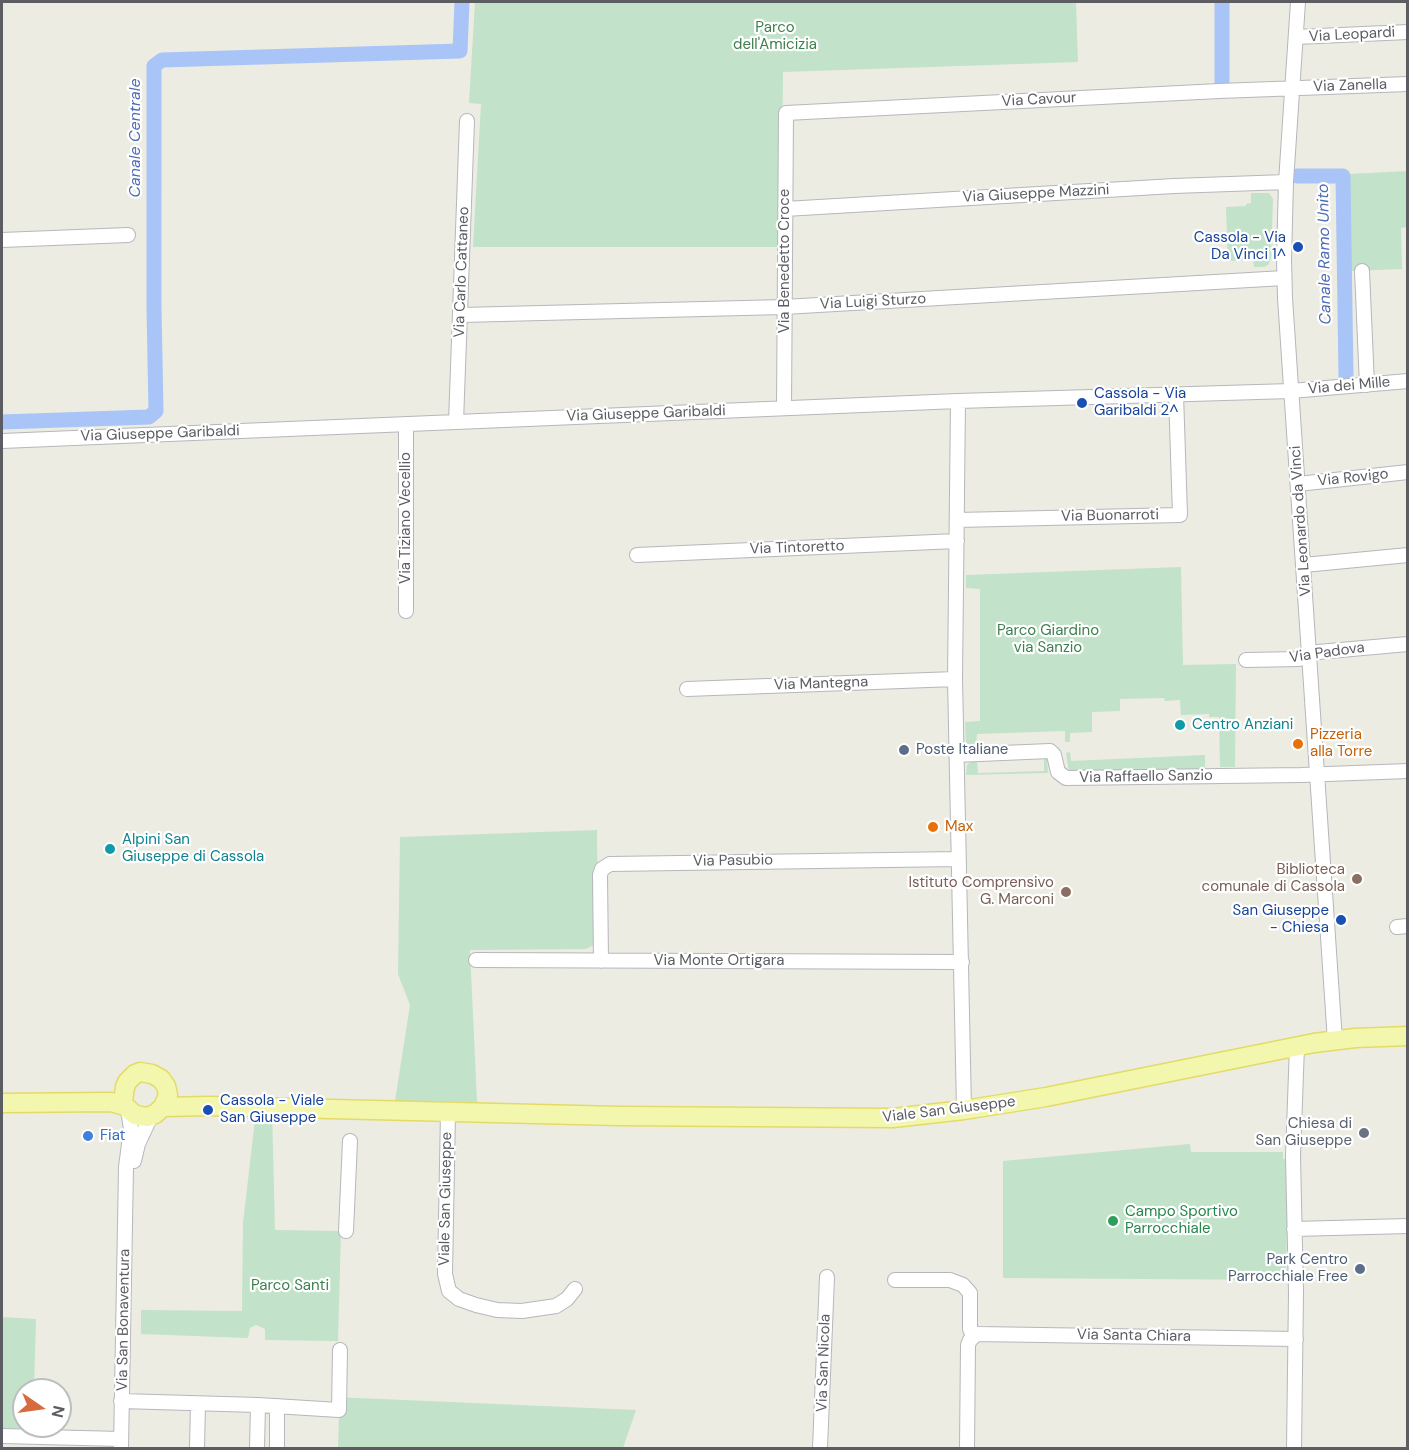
<!DOCTYPE html>
<style>
body{margin:0}
#map{position:relative;width:1409px;height:1450px;overflow:hidden;background:#ecece3;font-family:"DM Sans",sans-serif}
canvas{display:block}
.frame{position:absolute;inset:0;border:3px solid #5b5d62;pointer-events:none}
.north{position:absolute;left:12px;top:1378px;width:60px;height:60px;box-sizing:border-box;background:#fff;border:2px solid #bdbec0;border-radius:50%;rotate:103deg;font-size:16px;font-weight:700;line-height:24px;text-align:center;color:#5b5d62}
.north::after{content:'';display:block;margin:auto;width:21px;height:27px;background:#d86b3d;clip-path:polygon(50% 0,100% 100%,50% 72%,0 100%)}
</style>
<div id="map">
<canvas width="1409" height="1450"></canvas>
<div class="frame"></div>
<div class="north">N</div>
</div>
<script>
const context = document.querySelector('canvas').getContext('2d');
context.lineJoin = 'round';
function fill(path, color) {
  context.fillStyle = color;
  context.fill(path, 'evenodd');
}
function poly(rows) {
  const path = new Path2D();
  for (const r of rows) {
    path.moveTo(r[0], r[1]);
    for (let i = 2; i < r.length; i += 2) path.lineTo(r[i], r[i + 1]);
  }
  return path;
}
function stroke(path, color, width, dash) {
  context.strokeStyle = color;
  context.lineWidth = width;
  context.lineCap = dash ? 'butt' : 'round';
  context.setLineDash(dash || []);
  context.stroke(path);
}
function label(font, color, halo, rows, align = 'center') {
  context.font = font + ' "DM Sans",sans-serif';
  context.lineWidth = 4.5;
  context.setLineDash([]);
  context.textBaseline = 'middle';
  context.strokeStyle = halo;
  context.fillStyle = color;
  for (const [text, x, y, turn = 0] of rows) {
    context.save();
    context.translate(x, y);
    context.rotate((+turn || 0) * Math.PI / 180);
    context.textAlign = isNaN(turn) ? turn : align;
    if (halo) context.strokeText(text, 0, 0);
    context.fillText(text, 0, 0);
    context.restore();
  }
}
fill(poly([
 [475,2,1076,2,1078,62,783,72,781,247,473,247,481,104,469,103],
 [1406,161,1407,161,1407,227,1401,228,1402,269,1351,271,1349,174,1407,171],
 [1251,193,1269,193,1273,199,1271,258,1268,265,1264,267,1254,267,1253,260,1228,261,1226,207,1246,206,1246,204,1251,203],
 [1181,567,1183,665,1236,664,1235,767,1220,767,1219,717,1209,717,1209,714,1181,715,1180,700,1165,701,1164,698,1120,699,1120,711,1092,712,1092,732,1070,733,1070,742,1065,742,1065,731,977,734,976,745,966,745,965,722,980,721,980,589,966,588,966,575],
 [1070,752,1071,761,1205,755,1205,770,1069,772,1066,753],
 [1044,758,1047,758,1048,773,966,775,967,765,971,762,977,762,978,773,1044,771],
 [597,830,598,935,596,944,586,949,470,950,477,1102,395,1101,410,1005,398,974,400,837],
 [256,1111,272,1111,275,1230,341,1231,338,1341,265,1340,265,1329,256,1325,250,1328,248,1338,141,1334,141,1310,242,1311,243,1223],
 [1190,1144,1191,1152,1283,1152,1283,1159,1288,1159,1286,1280,1003,1278,1003,1161],
 [2,1317,36,1319,34,1390,24,1390,24,1426,34,1426,33,1429,2,1428],
 [334,1397,636,1410,623,1448,338,1448,339,1416]
]), '#c2e2c9');
stroke(poly([
 [1222,87,1222,2],
 [1297,176,1343,176,1346,377],
 [2,422,149,417,156,411,154,308,154,66,162,60,460,51,462,2]
]), '#a9c4f6', 15);
const minor = poly([
 [1298,2,1286,182,1284,259,1285,298,1335,1041],
 [1296,37,1408,32],
 [785,209,1174,186,1286,182],
 [2,240,128,235],
 [1362,271,1367,385],
 [461,315,784,307,1284,278],
 [958,401,955,679,964,1110],
 [784,408,786,113,1219,91,1408,84],
 [456,422,467,121],
 [406,424,406,611],
 [2,441,958,401,1291,391,1408,381],
 [1298,484,1408,472],
 [957,520,1180,515,1176,394],
 [637,555,957,541],
 [1304,565,1408,555],
 [1246,660,1299,659,1310,653,1318,652,1408,644],
 [687,689,955,679],
 [956,755,1050,751,1054,755,1058,772,1066,778,1301,775,1408,771],
 [1397,927,1408,926],
 [476,960,962,962],
 [601,961,600,875,602,869,610,864,958,859],
 [448,1112,445,1274,449,1291,459,1299,476,1305,497,1310,522,1311,556,1306,567,1299,575,1289],
 [134,1161,138,1144,151,1116],
 [1294,1229,1408,1226],
 [346,1231,350,1141],
 [895,1280,950,1280,963,1285,970,1293,970,1329,973,1336],
 [121,1401,258,1405,339,1410,340,1350],
 [2,1436,121,1439],
 [121,1448,126,1167,131,1129,128,1110],
 [197,1448,198,1404],
 [257,1448,258,1405],
 [277,1448,277,1406],
 [820,1448,827,1277],
 [967,1448,968,1345,970,1340,977,1334,1296,1339],
 [1294,1448,1296,1293,1293,1156,1297,1046]
]);
const major = poly([
 [2,1103,111,1102,125,1106,135,1115,147,1117,155,1114,163,1107,168,1095,166,1086,161,1079,152,1074,140,1072,135,1074,127,1082,125,1087,123,1101,125,1106],
 [163,1107,209,1106,618,1116,893,1118,964,1110,1046,1097,1314,1043,1355,1038,1408,1036]
]);
stroke(minor, '#b5b7bc', 16);
stroke(major, '#e3db65', 21);
stroke(minor, '#fff', 14);
stroke(major, '#f3f7ae', 18);
for (const [x, y, r, color] of [
 [1298,247,6,"#1a4fb4"],
 [1082,403,6,"#1a4fb4"],
 [1180,725,6,"#0f9aa8"],
 [1298,744,6,"#e8710a"],
 [904,750,6,"#5c6f8a"],
 [933,827,6,"#e8710a"],
 [110,849,6,"#0f9aa8"],
 [1357,879,6,"#8d6e63"],
 [1066,892,6,"#8d6e63"],
 [1341,920,6,"#1a4fb4"],
 [208,1110,6,"#1a4fb4"],
 [1364,1133,6,"#6b7280"],
 [88,1136,6,"#3f7fe0"],
 [1113,1221,6,"#2e9e5b"],
 [1360,1269,6,"#5c6f8a"]
]) {
  const dot = new Path2D();
  dot.arc(x, y, r, 0, 2 * Math.PI);
  context.fillStyle = color;
  context.fill(dot);
  stroke(dot, '#fff', 2);
}
label('15px', '#3d804e', '#fff', [
 ["Parco",775,28],
 ["dell'Amicizia",775,45],
 ["Parco Giardino",1048,631],
 ["via Sanzio",1048,648],
 ["Parco Santi",290,1286]
]);
label('15px', '#5b5d62', '#fff', [
 ["Via Leopardi",1352,35,-3],
 ["Via Zanella",1350,86,-2],
 ["Via Cavour",1039,100,-3],
 ["Via Giuseppe Mazzini",1036,194,-3],
 ["Via Benedetto Croce",785,261,-90],
 ["Via Carlo Cattaneo",462,272,-88],
 ["Via Luigi Sturzo",873,302,-3],
 ["Via dei Mille",1349,386,-5],
 ["Via Giuseppe Garibaldi",646,414,-2],
 ["Via Giuseppe Garibaldi",160,434,-2],
 ["Via Rovigo",1353,478,-6],
 ["Via Buonarroti",1110,516,-1],
 ["Via Tiziano Vecellio",406,518,-90],
 ["Via Leonardo da Vinci",1301,521,-94],
 ["Via Tintoretto",797,548,-2],
 ["Via Padova",1327,653,-8],
 ["Via Mantegna",821,684,-2],
 ["Via Raffaello Sanzio",1146,777,-1],
 ["Via Pasubio",733,861,-1],
 ["Via Monte Ortigara",719,961],
 ["Viale San Giuseppe",949,1110,-7],
 ["Viale San Giuseppe",446,1199,-89],
 ["Via San Bonaventura",124,1320,-89],
 ["Via Santa Chiara",1134,1336,1],
 ["Via San Nicola",824,1363,-88]
]);
label('15px', '#164399', '#fff', [
 ["Cassola - Via",1286,238],
 ["Da Vinci 1^",1286,255],
 ["Cassola - Via",1094,394,"left"],
 ["Garibaldi 2^",1094,411,"left"],
 ["San Giuseppe",1329,911],
 ["- Chiesa",1329,928],
 ["Cassola - Viale",220,1101,"left"],
 ["San Giuseppe",220,1118,"left"]
], 'right');
label('15px', '#0d838f', '#fff', [
 ["Centro Anziani",1192,725],
 ["Alpini San",122,840],
 ["Giuseppe di Cassola",122,857]
], 'left');
label('15px', '#c56008', '#fff', [
 ["Pizzeria",1310,735],
 ["alla Torre",1310,752],
 ["Max",945,827]
], 'left');
label('15px', '#4e5e75', '#fff', [
 ["Poste Italiane",916,750],
 ["Park Centro",1348,1260,"right"],
 ["Parrocchiale Free",1348,1277,"right"]
], 'left');
label('15px', '#785e54', '#fff', [
 ["Biblioteca",1345,870],
 ["comunale di Cassola",1345,887],
 ["Istituto Comprensivo",1054,883],
 ["G. Marconi",1054,900]
], 'right');
label('15px', '#5b616d', '#fff', [
 ["Chiesa di",1352,1124],
 ["San Giuseppe",1352,1141]
], 'right');
label('15px', '#366cbe', '#fff', [
 ["Fiat",100,1136]
], 'left');
label('15px', '#27864d', '#fff', [
 ["Campo Sportivo",1125,1212],
 ["Parrocchiale",1125,1229]
], 'left');
label('italic 16px', '#4e6bb7', '#fff', [
 ["Canale Centrale",136,138,-90],
 ["Canale Ramo Unito",1325,254,-91]
]);
</script>
